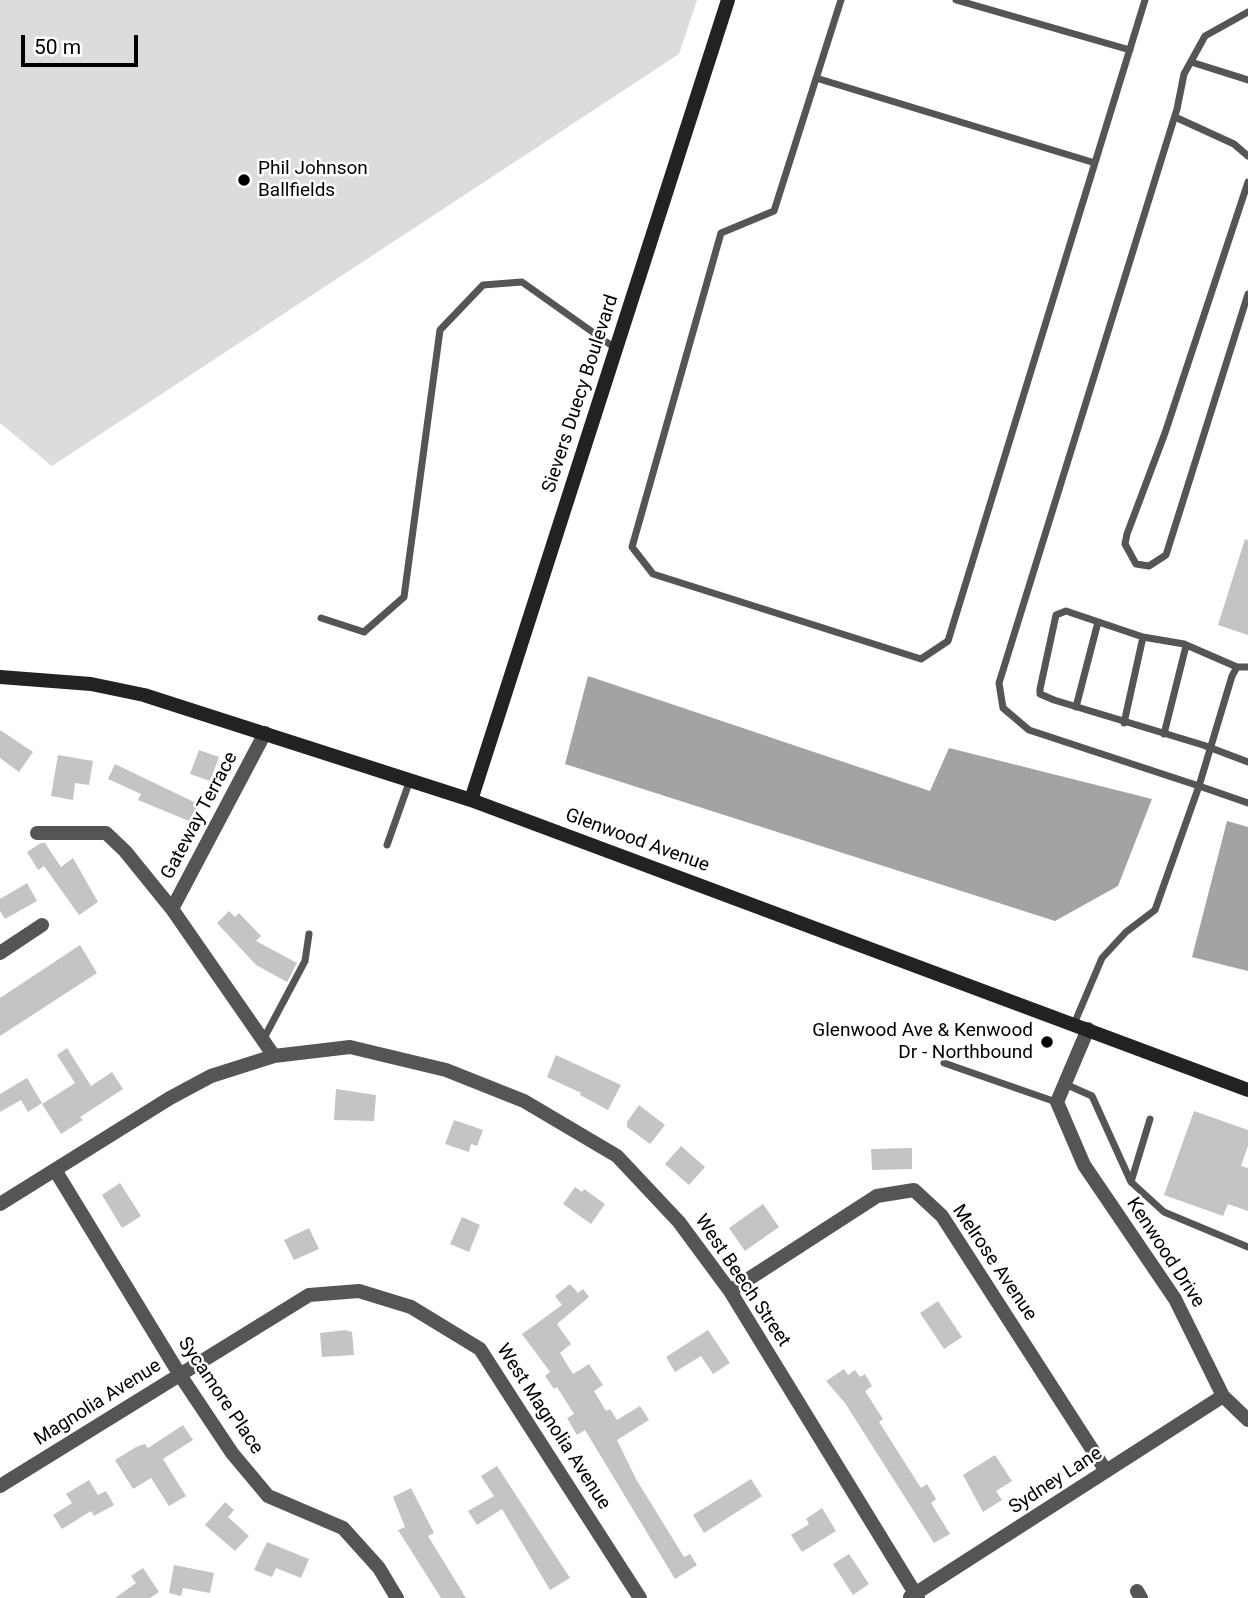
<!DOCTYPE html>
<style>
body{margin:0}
#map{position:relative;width:1248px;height:1598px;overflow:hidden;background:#fff;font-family:Roboto,sans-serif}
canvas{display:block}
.scale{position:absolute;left:21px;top:35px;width:117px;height:32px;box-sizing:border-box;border:4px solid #000;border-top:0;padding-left:9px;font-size:21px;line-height:24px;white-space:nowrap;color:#000;-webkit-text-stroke:5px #fff;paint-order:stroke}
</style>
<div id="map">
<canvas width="1248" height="1598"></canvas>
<div class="scale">50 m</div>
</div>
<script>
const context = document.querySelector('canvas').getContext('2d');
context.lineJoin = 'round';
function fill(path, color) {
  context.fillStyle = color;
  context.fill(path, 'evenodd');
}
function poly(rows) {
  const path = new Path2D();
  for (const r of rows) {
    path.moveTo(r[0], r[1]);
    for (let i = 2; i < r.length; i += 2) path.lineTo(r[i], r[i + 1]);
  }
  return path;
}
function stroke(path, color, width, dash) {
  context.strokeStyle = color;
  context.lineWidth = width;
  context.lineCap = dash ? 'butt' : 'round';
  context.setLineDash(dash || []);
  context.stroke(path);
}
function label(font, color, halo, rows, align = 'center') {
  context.font = font + ' Roboto,sans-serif';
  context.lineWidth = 5;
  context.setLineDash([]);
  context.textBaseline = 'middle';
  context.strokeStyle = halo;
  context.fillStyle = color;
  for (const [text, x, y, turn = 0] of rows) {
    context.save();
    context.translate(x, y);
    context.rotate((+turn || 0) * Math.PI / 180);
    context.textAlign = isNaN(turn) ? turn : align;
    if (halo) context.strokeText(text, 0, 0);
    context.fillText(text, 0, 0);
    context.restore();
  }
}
fill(poly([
 [0,0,697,0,679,54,52,466,0,423]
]), '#dcdcdc');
fill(poly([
 [588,676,930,791,949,748,1152,799,1118,886,1055,921,565,764],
 [1227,821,1248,827,1248,971,1192,957]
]), '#a3a3a3');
fill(poly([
 [1245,539,1248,540,1248,635,1218,625],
 [0,730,33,752,19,772,0,758],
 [199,750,219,757,210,781,190,774],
 [58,755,93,761,89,785,75,783,73,800,51,796],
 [115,764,198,804,189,821,138,800,141,794,108,779],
 [41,843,45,843,61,867,73,858,98,902,79,915,44,866,38,870,27,852],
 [27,883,37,901,5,919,0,911,0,899],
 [229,911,235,917,239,913,261,936,256,941,297,963,287,982,256,965,217,923],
 [80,945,97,973,0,1036,0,998],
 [67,1048,91,1086,112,1072,123,1089,80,1117,83,1120,61,1134,42,1104,75,1083,57,1055],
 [556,1055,621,1085,608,1110,580,1095,581,1093,547,1077],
 [27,1078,42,1103,28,1112,21,1100,0,1112,0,1094],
 [336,1089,376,1095,374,1121,334,1120],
 [639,1105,665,1125,650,1144,627,1127,627,1122],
 [1194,1111,1248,1130,1248,1146,1241,1166,1248,1168,1248,1211,1228,1204,1223,1216,1164,1195],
 [454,1120,483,1130,477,1146,471,1144,469,1152,445,1144],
 [681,1146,705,1167,689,1185,665,1164],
 [912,1148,912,1169,872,1170,871,1149],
 [120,1183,141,1216,122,1228,102,1195],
 [575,1187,582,1192,584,1189,605,1204,591,1224,563,1204],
 [763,1204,779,1227,745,1251,729,1228],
 [462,1217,480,1225,469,1252,450,1244],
 [309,1228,319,1249,294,1260,284,1240],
 [570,1284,578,1293,583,1289,589,1297,557,1324,571,1344,560,1353,573,1374,589,1364,603,1385,594,1391,606,1411,610,1409,617,1420,640,1406,649,1420,617,1440,636,1479,684,1557,690,1554,697,1565,675,1579,585,1430,577,1435,567,1418,574,1414,557,1387,554,1389,545,1376,550,1372,522,1334,562,1305,555,1296],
 [938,1301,962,1337,944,1349,920,1313],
 [345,1330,352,1332,354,1355,322,1357,320,1333],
 [708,1330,730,1363,713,1374,701,1356,675,1372,666,1357],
 [844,1369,848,1375,855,1370,860,1377,865,1374,872,1386,865,1391,883,1419,879,1422,921,1488,927,1484,936,1499,931,1503,950,1534,934,1543,845,1403,826,1381],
 [183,1425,193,1440,163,1459,186,1496,169,1506,151,1478,133,1489,115,1460,136,1447,145,1444,148,1448],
 [995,1455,1012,1481,996,1491,1002,1500,983,1512,963,1475],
 [497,1466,570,1578,550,1590,502,1509,477,1525,468,1511,494,1496,481,1476],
 [751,1479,762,1496,704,1533,693,1515],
 [89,1480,98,1495,106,1491,114,1505,94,1516,91,1511,62,1529,53,1515,72,1503,66,1494],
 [411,1488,434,1533,428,1536,466,1598,441,1598,398,1530,405,1527,393,1497],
 [225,1502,234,1510,228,1517,249,1536,235,1551,205,1525],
 [822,1508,836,1531,802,1552,791,1535,809,1524,806,1519],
 [267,1542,309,1559,301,1578,276,1568,272,1577,254,1570],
 [849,1554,869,1584,853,1595,833,1564],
 [174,1565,214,1573,210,1593,183,1588,181,1596,169,1593],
 [143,1568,159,1592,150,1598,115,1598,136,1583,131,1576]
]), '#c4c4c4');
stroke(poly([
 [841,0,774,211,721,233,632,547,653,574,921,659,948,641,1145,0],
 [956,0,1130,50],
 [1191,62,1248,80],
 [816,78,1095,163],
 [1175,117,1234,144,1248,156],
 [1248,182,1165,433,1127,534,1125,544,1136,564,1149,566,1166,555,1248,294],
 [321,618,364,632,404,597,440,330,483,285,522,282,615,348],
 [1237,667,1232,676,1199,786,1248,803],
 [1248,667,1237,667,1184,644,1143,637,1066,611,1056,615,1040,689,1040,694,1054,700,1203,745,1248,762],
 [1076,707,1098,622],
 [1124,723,1143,637],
 [1164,734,1186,646],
 [387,845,410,780],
 [1074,1024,1102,958,1126,932,1155,910,1199,786,1029,730,1003,708,999,683,1177,109,1184,74,1205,36,1248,12],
 [263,1040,305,961,309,934],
 [944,1063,1056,1102],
 [1065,1084,1092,1096,1131,1182,1164,1212,1248,1247],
 [1131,1182,1150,1119]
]), '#555', 7);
stroke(poly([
 [265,733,172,909,274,1056],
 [37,833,106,833,125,851,172,909],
 [0,953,42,925],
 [1088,1029,1057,1102,1084,1165,1175,1299,1223,1396,1248,1420],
 [55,1170,180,1375,232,1453,268,1496,343,1528,379,1568,397,1598],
 [0,1204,170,1098,211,1076,274,1056,350,1047,446,1070,524,1101,617,1156,679,1222,730,1291,918,1598],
 [730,1291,877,1196,914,1190,942,1216,1106,1471],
 [0,1486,309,1295,359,1291,411,1307,480,1349,640,1598],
 [1137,1591,1141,1598],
 [910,1597,1223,1396]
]), '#555', 14);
stroke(poly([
 [0,677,91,684,144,695,471,800,1248,1090],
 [471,800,728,0]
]), '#222', 14);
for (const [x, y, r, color] of [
 [244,180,7,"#000"],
 [1047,1042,7,"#000"]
]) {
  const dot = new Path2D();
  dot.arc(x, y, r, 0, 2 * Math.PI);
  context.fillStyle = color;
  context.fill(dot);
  stroke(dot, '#fff', 2.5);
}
label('19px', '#000', '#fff', [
 ["Phil Johnson",258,169],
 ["Ballfields",258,191],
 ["Glenwood Ave & Kenwood",1033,1031,"right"],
 ["Dr - Northbound",1033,1053,"right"]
], 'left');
label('19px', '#000', '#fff', [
 ["Sievers Duecy Boulevard",581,394,-72],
 ["Gateway Terrace",200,816,-62],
 ["Glenwood Avenue",637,841,20],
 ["Kenwood Drive",1165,1253,57],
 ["Melrose Avenue",994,1263,56],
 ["West Beech Street",742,1281,56],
 ["Sycamore Place",220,1396,56],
 ["Magnolia Avenue",98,1403,-32],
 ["West Magnolia Avenue",553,1427,57],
 ["Sydney Lane",1056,1481,-33]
]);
</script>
